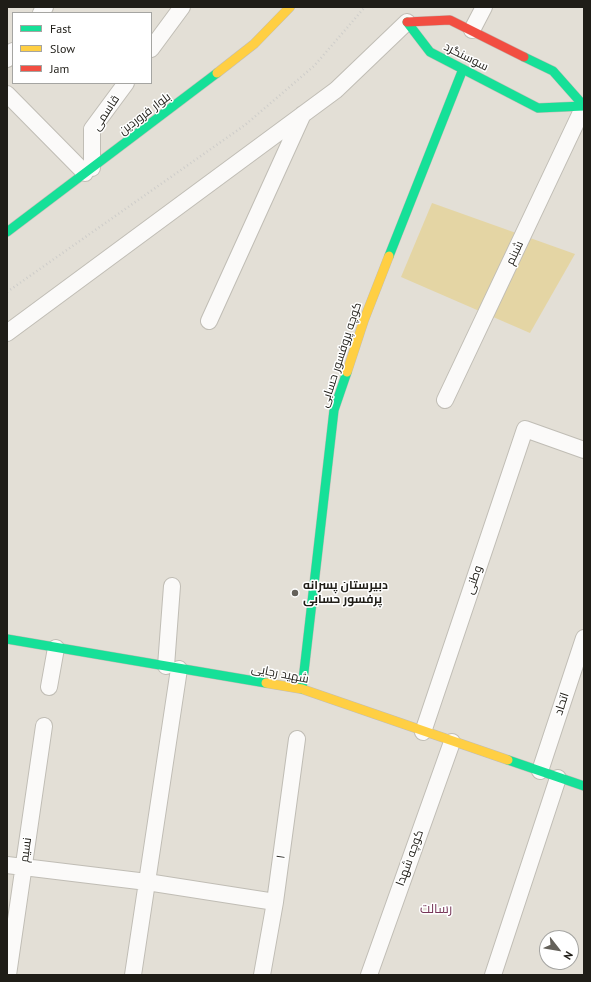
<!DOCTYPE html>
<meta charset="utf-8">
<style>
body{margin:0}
#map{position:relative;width:591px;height:982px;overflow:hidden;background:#e3dfd6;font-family:"PT Sans",sans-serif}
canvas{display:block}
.frame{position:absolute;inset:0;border:8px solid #1f1d17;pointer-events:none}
.legend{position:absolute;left:12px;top:12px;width:140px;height:72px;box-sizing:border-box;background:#fff;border:1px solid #a5a5a2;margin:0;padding:5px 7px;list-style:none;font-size:12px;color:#1f1d17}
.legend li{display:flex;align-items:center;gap:8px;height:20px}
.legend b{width:20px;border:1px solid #a5a5a2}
.north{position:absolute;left:539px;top:930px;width:40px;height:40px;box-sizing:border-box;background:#fff;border:1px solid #a5a5a2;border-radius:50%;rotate:121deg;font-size:11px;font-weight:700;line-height:16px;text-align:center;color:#1f1d17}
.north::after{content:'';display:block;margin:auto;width:14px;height:18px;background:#64615a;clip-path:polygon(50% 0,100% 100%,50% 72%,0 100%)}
</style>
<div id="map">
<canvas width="591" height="982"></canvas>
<div class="frame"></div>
<ul class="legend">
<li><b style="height:5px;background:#16e098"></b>Fast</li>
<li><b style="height:5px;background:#ffcf43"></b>Slow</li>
<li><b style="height:5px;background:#f24e42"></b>Jam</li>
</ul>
<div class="north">N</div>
</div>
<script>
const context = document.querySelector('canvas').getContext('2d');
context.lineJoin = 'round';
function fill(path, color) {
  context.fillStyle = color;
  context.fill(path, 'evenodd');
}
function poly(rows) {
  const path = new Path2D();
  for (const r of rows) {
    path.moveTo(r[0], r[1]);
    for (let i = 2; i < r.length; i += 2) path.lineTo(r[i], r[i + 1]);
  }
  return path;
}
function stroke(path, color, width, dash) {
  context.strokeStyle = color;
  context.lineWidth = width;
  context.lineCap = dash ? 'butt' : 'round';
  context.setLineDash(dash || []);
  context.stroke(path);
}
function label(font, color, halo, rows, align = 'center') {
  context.font = font + ' "PT Sans",Cairo,sans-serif';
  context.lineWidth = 3;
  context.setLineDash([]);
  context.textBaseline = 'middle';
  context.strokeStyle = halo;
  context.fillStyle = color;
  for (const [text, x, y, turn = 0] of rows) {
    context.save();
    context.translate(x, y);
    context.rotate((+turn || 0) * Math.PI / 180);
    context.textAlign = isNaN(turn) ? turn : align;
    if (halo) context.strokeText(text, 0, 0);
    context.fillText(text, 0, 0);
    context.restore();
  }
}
fill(poly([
 [432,203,575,254,530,333,401,277]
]), '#e4d5a4');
const street = poly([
 [41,13,45,7],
 [472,30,484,7],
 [151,49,182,7],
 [7,59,13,51],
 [7,94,85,173],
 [92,168,92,129,126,83],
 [209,321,303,114],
 [7,333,336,90,407,22],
 [445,400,584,106],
 [166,666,172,586],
 [49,687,56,648],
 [423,732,525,429,584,450],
 [540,771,584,638],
 [7,865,147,882,275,902],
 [8,975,44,726],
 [133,975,179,669],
 [262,975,275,902,297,739],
 [369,975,452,742],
 [493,975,558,778]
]);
const fast = poly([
 [407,22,430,52,538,108,584,106],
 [524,57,553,71,584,106],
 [7,232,217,73],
 [389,256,463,69],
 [7,639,266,683],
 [302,689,334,410,347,372],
 [508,760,584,786]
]);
const slow = poly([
 [217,73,254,44,290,7],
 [347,372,364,320,389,256],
 [266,683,302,689,508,760]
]);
const jam = poly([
 [407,22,450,20,524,57]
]);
stroke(street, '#c0bdb5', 18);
stroke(fast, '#c0bdb5', 10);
stroke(slow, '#c0bdb5', 10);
stroke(jam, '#c0bdb5', 10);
stroke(poly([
 [7,292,245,125,314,66,365,7]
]), '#cecdca', 2.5, [1, 3]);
stroke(street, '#fbfaf9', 16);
stroke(fast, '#16e098', 9);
stroke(slow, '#ffcf43', 9);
stroke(jam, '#f24e42', 9);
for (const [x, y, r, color] of [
 [295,593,4,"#64615a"]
]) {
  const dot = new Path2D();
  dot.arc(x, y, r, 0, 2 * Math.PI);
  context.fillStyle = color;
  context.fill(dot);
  stroke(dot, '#fff', 1.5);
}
label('12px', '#1f1d17', '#fff', [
 ["سوسنگرد",466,57,27],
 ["قاسمی",106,113,-57],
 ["بلوار فروردین",145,114,-37],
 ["شبنم",515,253,-65],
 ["کوچه پروفسور حسابی",341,355,-72],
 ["وطنی",474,580,-71],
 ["شهید رجایی",280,674,11],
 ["اتحاد",562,704,-72],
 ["نسیم",26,850,-82],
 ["۱",281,857,-82],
 ["کوچه شهدا",410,858,-70]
]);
label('bold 12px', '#1f1d17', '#fff', [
 ["دبیرستان پسرانه",303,586],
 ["پرفسور حسابی",303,600]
], 'left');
label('13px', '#763557', '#fff', [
 ["رسالت",436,909]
]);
</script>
